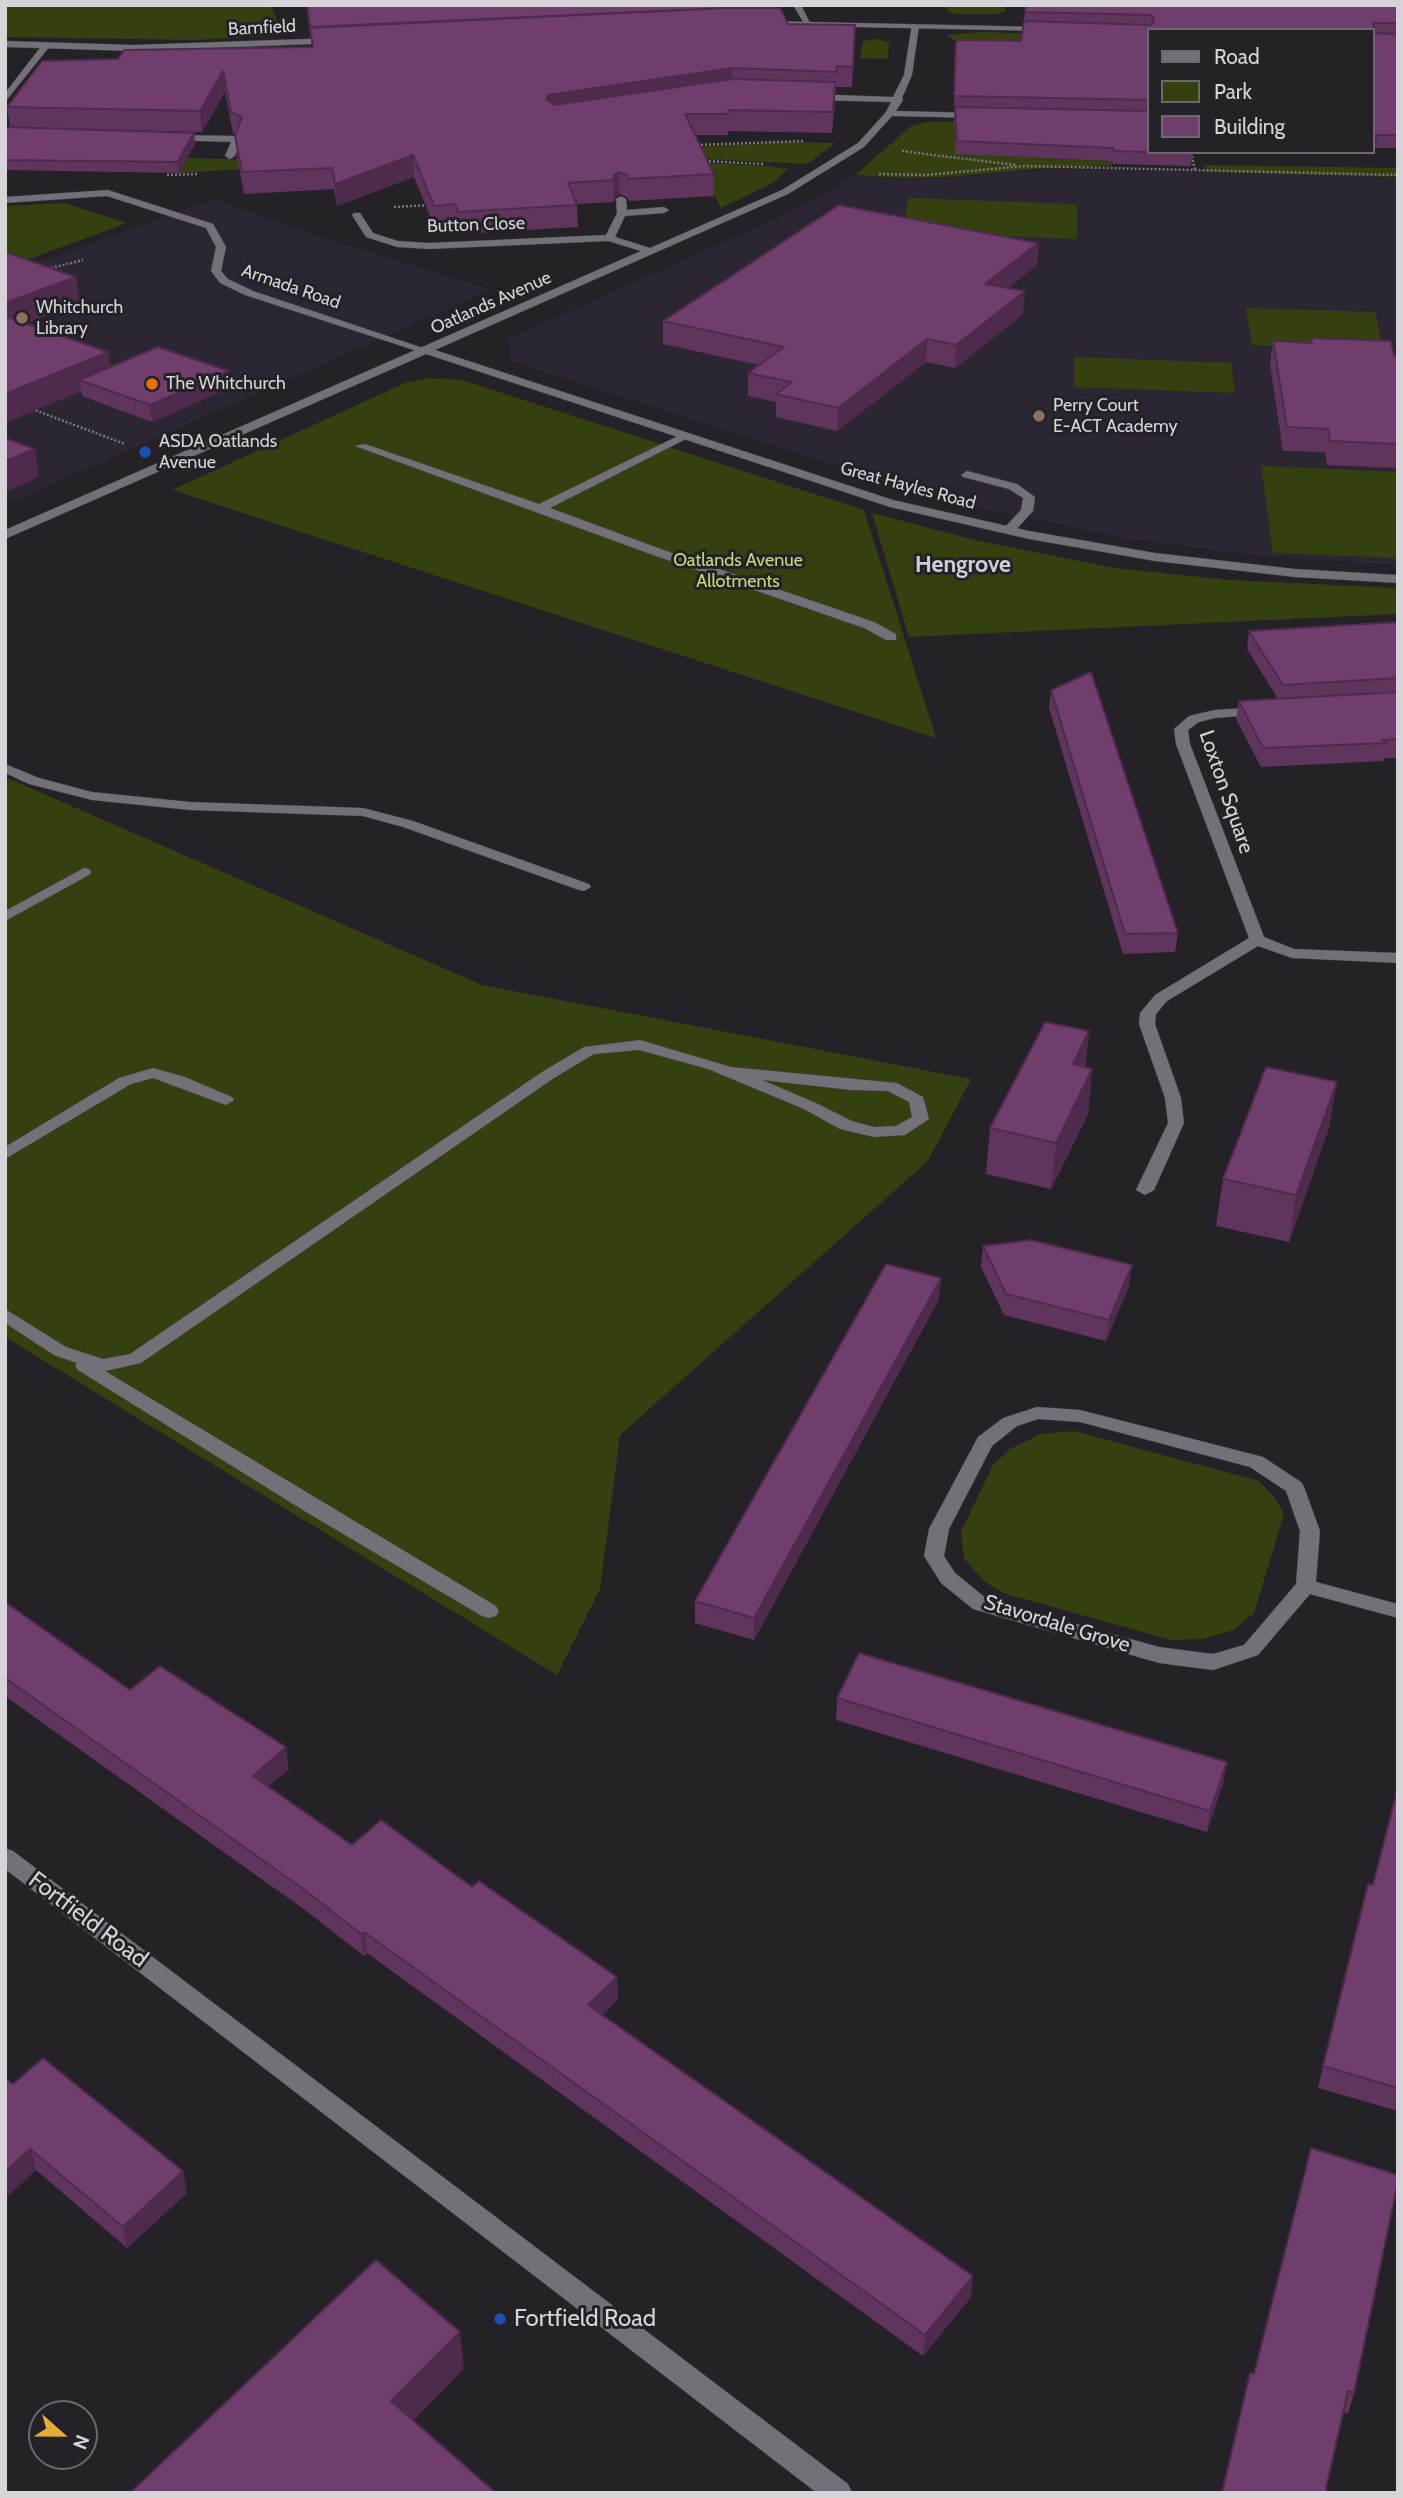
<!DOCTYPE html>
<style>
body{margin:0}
#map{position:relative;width:1403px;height:2498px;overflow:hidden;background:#242127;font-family:Cabin,sans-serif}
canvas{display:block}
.frame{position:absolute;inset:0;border:7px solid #d6d4d9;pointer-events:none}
.legend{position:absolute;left:1147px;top:28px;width:228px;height:126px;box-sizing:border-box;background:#242127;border:2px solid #6b696e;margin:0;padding:9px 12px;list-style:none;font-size:21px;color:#d6d4d9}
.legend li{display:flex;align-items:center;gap:14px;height:35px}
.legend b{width:35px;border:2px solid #6b696e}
.north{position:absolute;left:28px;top:2400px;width:70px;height:70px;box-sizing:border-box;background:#242127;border:2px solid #6b696e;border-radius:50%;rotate:111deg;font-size:19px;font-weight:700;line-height:28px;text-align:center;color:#d6d4d9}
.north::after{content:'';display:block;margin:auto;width:24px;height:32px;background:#e5ad35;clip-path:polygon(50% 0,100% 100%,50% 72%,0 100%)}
</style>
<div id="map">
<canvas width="1403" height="2498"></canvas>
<div class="frame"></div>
<ul class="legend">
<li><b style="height:9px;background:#747078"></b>Road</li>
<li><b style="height:19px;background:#354010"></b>Park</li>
<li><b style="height:19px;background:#703e6c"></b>Building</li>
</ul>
<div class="north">N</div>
</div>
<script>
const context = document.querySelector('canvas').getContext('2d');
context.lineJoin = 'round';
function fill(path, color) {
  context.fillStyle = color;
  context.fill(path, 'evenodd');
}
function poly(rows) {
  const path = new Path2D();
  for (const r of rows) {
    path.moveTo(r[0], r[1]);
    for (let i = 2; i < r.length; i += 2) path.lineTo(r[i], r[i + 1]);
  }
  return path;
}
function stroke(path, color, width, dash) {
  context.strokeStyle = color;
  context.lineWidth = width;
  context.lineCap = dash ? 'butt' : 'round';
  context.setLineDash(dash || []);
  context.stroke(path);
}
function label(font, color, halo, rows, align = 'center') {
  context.font = font + ' Cabin,sans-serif';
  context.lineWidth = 6;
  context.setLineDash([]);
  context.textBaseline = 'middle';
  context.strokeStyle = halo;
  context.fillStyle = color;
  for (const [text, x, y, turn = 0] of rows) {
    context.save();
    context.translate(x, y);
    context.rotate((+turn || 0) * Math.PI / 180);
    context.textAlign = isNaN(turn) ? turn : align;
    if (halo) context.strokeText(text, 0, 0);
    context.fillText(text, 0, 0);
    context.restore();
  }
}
fill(poly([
 [1052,169,1398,177,1398,565,1252,555,1124,538,943,500,510,361,510,338,786,214,854,176,906,179,947,178],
 [215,199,306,232,491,290,5,505,5,275]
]), '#2c2632');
fill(poly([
 [5,5,271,5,280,30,272,36,194,40,5,37],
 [944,5,1005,5,1006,11,998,14,955,14,949,12],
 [983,32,1078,35,1032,40,970,41,953,40,947,35],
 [878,39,889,42,888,59,860,58,863,41],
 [927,122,955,122,957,154,1112,161,1112,166,1047,168,947,177,904,178,855,175,911,126],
 [784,142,836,143,807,164,664,157,645,150],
 [187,158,259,160,246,169,179,173],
 [692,162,767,166,788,169,773,183,721,208,705,176],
 [1205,165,1398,168,1398,177,1206,172],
 [908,198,1077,204,1077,239,903,232],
 [65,203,127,223,32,258,5,265,5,206],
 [1246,308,1375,312,1383,349,1252,345],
 [1074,357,1231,363,1235,393,1074,387],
 [429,378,462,380,864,510,936,738,172,490,405,383],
 [1261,466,1398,472,1398,558,1273,553],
 [872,513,975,540,1115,568,1230,580,1398,588,1398,614,909,637],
 [5,777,482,985,971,1079,928,1161,620,1435,600,1589,557,1675,5,1337],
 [1074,1431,1259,1481,1276,1499,1284,1515,1254,1613,1233,1630,1203,1639,1171,1640,1003,1593,985,1582,964,1559,961,1532,993,1465,1010,1449,1041,1434]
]), '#354010');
const service = poly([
 [108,190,213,224,226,247,221,271,228,279,253,291,432,351,423,353,245,295,220,283,211,271,216,247,206,228,107,196,5,203,5,197,108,190],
 [682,434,692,436,550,508,661,549,874,622,896,634,896,640,886,640,864,628,653,555,355,446,365,444,539,504,682,434],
 [967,471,1017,484,1035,497,1033,511,1013,533,1005,533,1005,527,1021,510,1023,498,1009,489,963,477,961,475,967,471],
 [5,764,39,778,92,792,190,802,363,808,413,821,589,884,591,887,584,891,579,890,403,827,363,816,190,810,92,800,29,784,5,773,5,764],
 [84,868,89,869,91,872,89,875,5,921,5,911,84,868],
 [640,1040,731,1067,897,1083,923,1097,929,1119,905,1135,874,1137,840,1129,804,1109,708,1069,639,1050,594,1054,554,1078,141,1363,105,1371,496,1606,499,1611,496,1616,489,1618,482,1616,306,1512,78,1370,75,1366,77,1363,54,1355,5,1323,5,1309,66,1347,103,1359,130,1354,542,1072,584,1047,640,1040],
 [762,1080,851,1090,888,1091,909,1102,912,1117,896,1126,874,1127,852,1121,816,1103,762,1080],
 [153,1068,185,1077,232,1097,234,1100,226,1105,220,1103,153,1078,131,1084,5,1159,5,1147,119,1078,153,1068]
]);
const minor = poly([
 [793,5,801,5,811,25,805,25,793,5],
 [912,24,919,26,912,75,902,98,903,100,896,111,978,113,982,116,981,118,892,116,864,147,788,194,435,350,893,500,1029,531,1155,553,1295,569,1398,575,1398,583,1295,577,1155,561,1029,539,890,507,426,354,5,539,5,530,641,251,608,241,429,249,397,247,366,237,352,215,354,213,360,213,373,233,398,241,429,243,606,235,617,213,616,199,621,196,626,199,627,210,664,207,669,210,664,213,625,216,615,237,650,248,782,190,858,143,886,112,891,102,811,100,807,97,811,94,893,97,904,75,912,24],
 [43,44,50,46,5,102,5,93,43,44],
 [173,135,237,136,242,139,235,156,230,159,225,156,231,142,170,140,168,138,173,135],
 [1260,707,1265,708,1265,714,1215,718,1199,722,1188,730,1190,744,1264,937,1294,949,1398,953,1398,963,1292,958,1258,946,1167,1001,1156,1014,1155,1024,1181,1098,1184,1123,1154,1190,1145,1195,1136,1190,1168,1123,1165,1098,1139,1024,1140,1013,1155,995,1249,938,1176,744,1174,729,1189,716,1215,710,1260,707],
 [1037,1407,1080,1410,1263,1457,1301,1482,1304,1487,1320,1531,1316,1582,1398,1604,1398,1618,1310,1594,1258,1655,1213,1670,1159,1663,973,1609,941,1583,924,1556,929,1529,978,1437,1003,1418,1037,1407],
 [1038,1419,1080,1422,1250,1467,1286,1491,1300,1531,1296,1584,1244,1645,1213,1654,1159,1647,987,1599,955,1573,944,1556,949,1529,992,1446,1017,1426,1038,1419]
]);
const tertiary = poly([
 [764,21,1044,27,1048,29,1044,31,761,25,764,21],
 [334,38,337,43,134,51,5,47,5,41,134,45,334,38],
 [5,1848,13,1851,848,2484,852,2493,817,2493,5,1869,5,1848]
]);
stroke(service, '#413f44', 1);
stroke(minor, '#413f44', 1);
stroke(tertiary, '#413f44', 1);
stroke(poly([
 [697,145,803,141],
 [902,151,1015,165],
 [1191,152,1195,170],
 [705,161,763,164],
 [879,174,926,175,1025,166,1398,175],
 [167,175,197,174],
 [394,207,431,205],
 [47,269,83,260],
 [32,409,125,444]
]), '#7a787d', 2.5, [2, 2]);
fill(service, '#747078');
fill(minor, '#747078');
fill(tertiary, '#747078');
fill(poly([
 [306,5,775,8,788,24,855,25,852,87,836,87,832,133,728,131,728,135,695,135,714,174,714,196,629,201,627,197,620,194,615,197,614,202,577,204,578,227,459,234,457,227,435,228,414,177,337,206,334,189,244,194,237,157,236,134,233,133,225,92,202,132,36,128,194,133,195,144,179,173,5,170,5,127,10,127,7,107,118,59,312,47],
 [1026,5,1398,5,1398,148,1375,148,1375,153,1333,152,1373,152,1373,30,1149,30,1149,152,1192,152,1191,166,1113,164,1112,161,956,154,954,120,955,109,954,109,956,40,1021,41],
 [1038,243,1037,265,1007,288,1023,314,955,368,926,362,837,431,776,417,776,402,748,396,748,373,759,365,663,344,663,321],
 [5,252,76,277,79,303,26,323,110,367,231,387,152,422,82,396,81,391,5,423],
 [1311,338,1398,356,1398,468,1327,465,1325,452,1283,451,1270,364,1273,341,1311,342],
 [1398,622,1398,758,1384,758,1384,761,1261,767,1236,719,1239,701,1278,699,1247,649,1249,631],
 [1051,690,1178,933,1175,952,1123,954,1049,708],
 [1086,1067,1092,1069,1088,1114,1051,1189,986,1174,990,1128],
 [1329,1128,1289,1242,1216,1226,1223,1179],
 [983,1246,1129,1286,1106,1341,1004,1315,981,1267],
 [939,1299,754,1640,695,1623,695,1601],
 [5,1602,130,1690,289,1769,268,1786,352,1845,472,1887,617,1977,618,1999,602,2015,971,2297,923,2356,367,1953,364,1956,305,1910,5,1696],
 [837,1698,1223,1783,1207,1832,836,1720],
 [1398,1787,1398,2111,1318,2088,1323,2066,1373,1885],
 [13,2084,187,2193,127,2248,36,2170],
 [1311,2148,1354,2393,1348,2414,1254,2374]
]), '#60355d');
fill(poly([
 [732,68,732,88,549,116,546,99,548,95],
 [223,71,225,92,202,132,200,111],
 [835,82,835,103,832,133,833,112],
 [194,133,195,144,179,173,177,162],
 [413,155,414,177,337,206,335,184],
 [619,172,620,194,615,197,614,202,613,180,614,175],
 [1038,243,1037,265,984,306,985,284],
 [76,277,79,303,5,331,5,303],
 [1025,291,1023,314,955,368,956,345],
 [927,339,926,362,837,431,838,408],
 [108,352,112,379,79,380,81,391,5,423,5,394],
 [229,371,231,387,152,422,150,405],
 [35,449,39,477,5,492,5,461],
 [1089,1031,1085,1076,1073,1064],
 [1092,1069,1088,1114,1051,1189,1056,1143],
 [1337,1082,1329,1128,1289,1242,1296,1195],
 [1132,1265,1129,1286,1106,1341,1109,1320],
 [941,1278,939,1299,754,1640,754,1618],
 [286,1747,289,1769,256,1797,253,1776],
 [1227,1762,1223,1783,1207,1832,1210,1811],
 [364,1932,367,1953,364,1956,361,1934],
 [617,1977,618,1999,589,2027,588,2005],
 [30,2149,36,2170,5,2199,5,2172],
 [183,2171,187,2193,127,2248,123,2227],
 [973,2276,971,2297,923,2356,925,2335],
 [460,2332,464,2369,396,2438,391,2401]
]), '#4e2b4c');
const building = poly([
 [307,5,773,5,775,8,725,8,310,27,307,5],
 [1026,5,1398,5,1398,23,1373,23,1375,33,1398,34,1398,135,1375,135,1377,140,1373,140,1373,30,1149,30,1149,100,954,96,956,40,1021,41,1024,21,1152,25,1154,18,1151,15,1025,12,1026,5],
 [725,8,780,8,788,24,855,25,853,67,837,66,836,72,732,68,548,95,546,99,554,105,732,79,835,82,833,112,729,110,728,114,685,114,714,174,628,179,627,175,619,172,614,175,613,180,568,183,577,205,458,212,455,204,434,206,413,155,335,184,332,168,242,172,235,136,242,117,231,112,223,71,200,111,7,107,42,61,118,59,124,50,313,47,310,28,725,8],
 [955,107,1149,111,1149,152,1114,151,1113,148,957,141,955,107],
 [5,127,194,133,177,162,5,160,5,127],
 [839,205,1038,243,985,284,1025,291,956,345,927,339,838,408,776,394,792,382,748,373,784,347,663,321,839,205],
 [5,252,76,277,5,303,5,252],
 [5,316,108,352,5,394,5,316],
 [1311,338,1391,341,1394,356,1398,356,1398,444,1330,441,1328,429,1287,427,1273,341,1312,343,1311,338],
 [158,347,229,371,150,405,79,380,158,347],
 [5,438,35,449,5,461,5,438],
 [1398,622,1398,678,1283,685,1249,631,1398,622],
 [1091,672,1178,933,1125,934,1051,690,1091,672],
 [1398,692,1398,739,1382,740,1387,743,1263,748,1239,701,1398,692],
 [1045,1022,1089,1031,1073,1064,1092,1069,1056,1143,990,1128,1045,1022],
 [1266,1067,1337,1082,1296,1195,1223,1179,1266,1067],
 [1031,1240,1132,1265,1109,1320,1006,1294,983,1246,1031,1240],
 [886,1264,941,1278,754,1618,695,1601,886,1264],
 [5,1602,130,1690,160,1666,286,1747,253,1776,352,1845,381,1820,472,1887,479,1881,617,1977,588,2005,973,2276,925,2335,364,1932,361,1934,302,1888,5,1678,5,1602],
 [859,1653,1227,1762,1210,1811,837,1698,859,1653],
 [1398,1787,1398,2088,1323,2066,1368,1884,1373,1885,1398,1787],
 [43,2058,183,2171,123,2227,30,2149,5,2172,5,2078,13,2084,43,2058],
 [1311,2148,1398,2175,1398,2181,1354,2393,1348,2391,1325,2493,1222,2493,1250,2373,1254,2374,1311,2148],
 [376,2260,460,2332,391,2401,496,2493,130,2493,376,2260]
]);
fill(building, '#703e6c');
stroke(building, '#4e2b4c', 2);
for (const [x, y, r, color] of [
 [22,318,7,"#8d6e63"],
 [152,384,7,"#e8710a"],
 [1039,416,7,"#8d6e63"],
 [145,452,7,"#1a4fb4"],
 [500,2319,7,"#1a4fb4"]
]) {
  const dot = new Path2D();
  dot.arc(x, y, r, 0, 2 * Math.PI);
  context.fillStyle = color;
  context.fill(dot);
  stroke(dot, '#242127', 2.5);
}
label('18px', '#d6d4d9', '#242127', [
 ["Bamfield",262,28,-3],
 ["Button Close",476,225,-2],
 ["Armada Road",291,287,19],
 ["Oatlands Avenue",491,303,-24],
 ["Great Hayles Road",908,486,15]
]);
label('18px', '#d6d4d9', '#242127', [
 ["Whitchurch",36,308],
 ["Library",36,329],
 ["The Whitchurch",166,384],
 ["Perry Court",1053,406],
 ["E-ACT Academy",1053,427],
 ["ASDA Oatlands",159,442],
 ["Avenue",159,463]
], 'left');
label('18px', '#c2db7b', '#242127', [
 ["Oatlands Avenue",738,561],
 ["Allotments",738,582]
]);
label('21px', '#d6d4d9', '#242127', [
 ["Loxton Square",1226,792,71],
 ["Stavordale Grove",1057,1624,17]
]);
label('bold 23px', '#d1cdd6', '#242127', [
 ["Hengrove",963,565]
]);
label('24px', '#d6d4d9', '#242127', [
 ["Fortfield Road",88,1920,37]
]);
label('24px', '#d6d4d9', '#242127', [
 ["Fortfield Road",514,2319]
], 'left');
</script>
